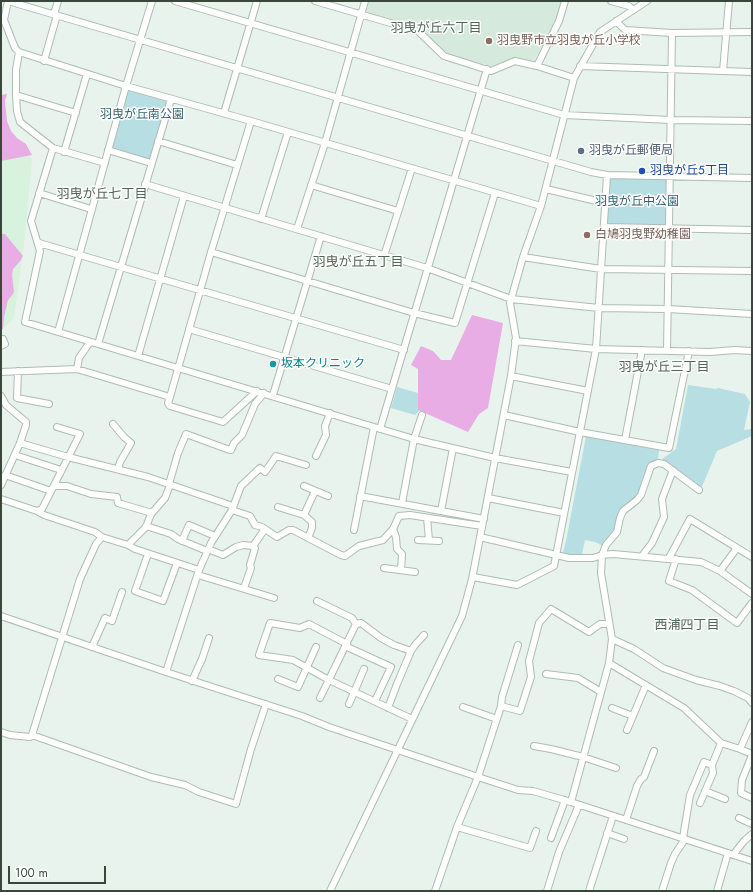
<!DOCTYPE html>
<meta charset="utf-8">
<style>
body{margin:0}
#map{position:relative;width:753px;height:892px;overflow:hidden;background:#e9f3ed;font-family:Jost,sans-serif}
canvas{display:block}
.frame{position:absolute;inset:0;border:2px solid #38463c;pointer-events:none}
.scale{position:absolute;left:8px;top:866px;width:98px;height:18px;box-sizing:border-box;border:2px solid #38463c;border-top:0;padding-left:5px;font-size:12px;line-height:14px;white-space:nowrap;color:#38463c;-webkit-text-stroke:3px #fff;paint-order:stroke}
</style>
<div id="map">
<canvas width="753" height="892"></canvas>
<div class="frame"></div>
<div class="scale">100 m</div>
</div>
<script>
const context = document.querySelector('canvas').getContext('2d');
context.lineJoin = 'round';
function fill(path, color) {
  context.fillStyle = color;
  context.fill(path, 'evenodd');
}
function poly(rows) {
  const path = new Path2D();
  for (const r of rows) {
    path.moveTo(r[0], r[1]);
    for (let i = 2; i < r.length; i += 2) path.lineTo(r[i], r[i + 1]);
  }
  return path;
}
function stroke(path, color, width, dash) {
  context.strokeStyle = color;
  context.lineWidth = width;
  context.lineCap = dash ? 'butt' : 'round';
  context.setLineDash(dash || []);
  context.stroke(path);
}
function label(font, color, halo, rows, align = 'center') {
  context.font = font + ' Jost,"Noto Sans JP",sans-serif';
  context.lineWidth = 3;
  context.setLineDash([]);
  context.textBaseline = 'middle';
  context.strokeStyle = halo;
  context.fillStyle = color;
  for (const [text, x, y, turn = 0] of rows) {
    context.save();
    context.translate(x, y);
    context.rotate((+turn || 0) * Math.PI / 180);
    context.textAlign = isNaN(turn) ? turn : align;
    if (halo) context.strokeText(text, 0, 0);
    context.fillText(text, 0, 0);
    context.restore();
  }
}
fill(poly([
 [1,98,7,128,32,159,24,245,14,318,1,330]
]), '#d7f2dd');
fill(poly([
 [369,1,562,1,558,18,534,61,517,57,491,66,445,54,420,29,366,13]
]), '#d5eadd');
fill(poly([
 [128,86,171,99,150,162,110,149],
 [610,178,667,179,666,226,607,225],
 [688,385,716,389,718,388,745,394,750,402,744,430,752,429,752,436,717,451,701,489,662,459,676,449],
 [397,387,418,393,419,411,415,415,391,408],
 [586,436,659,450,658,459,648,464,638,494,622,509,615,531,603,546,595,542,585,540,582,554,569,555,563,552,566,541]
]), '#b7dee2');
fill(poly([
 [7,94,5,101,7,121,11,131,17,138,26,144,32,155,1,161,1,95],
 [1,234,5,234,23,256,21,260,13,269,12,275,14,291,13,294,8,300,4,317,3,329,1,330],
 [472,315,503,323,488,408,479,414,468,432,418,410,418,369,411,365,421,346,433,351,441,360,451,360]
]), '#e8ade5');
const minor = poly([
 [8,1,591,172,607,175,752,178],
 [8,1,4,20,15,48,19,52,126,86,251,121,541,206],
 [175,1,564,115,671,120,752,121],
 [315,1,418,31,444,56,491,71,515,61,537,66,574,78],
 [611,1,629,6,633,10],
 [54,14,58,1],
 [616,21,625,30,672,33,752,32],
 [19,52,16,70,16,95,17,111,20,122,53,148,31,221,40,251,25,322,414,439,495,458,572,472],
 [44,61,57,15],
 [537,66,559,21,565,1],
 [580,66,752,72],
 [723,71,729,1],
 [16,95,76,113],
 [224,113,257,1],
 [158,141,237,165],
 [53,148,105,163],
 [108,150,151,163],
 [64,152,87,74],
 [145,184,427,268,511,299,599,308,668,309,752,314],
 [311,185,398,211],
 [546,189,605,203],
 [39,193,91,209],
 [261,219,288,132],
 [604,227,752,230],
 [297,229,325,143,365,1],
 [39,243,404,350],
 [211,252,414,313,455,323,495,193],
 [384,256,412,168],
 [523,257,601,269,752,271],
 [189,329,392,389],
 [58,332,126,86,152,1],
 [515,341,596,349,710,352,735,350,752,351],
 [98,344,171,99],
 [1,346,5,344,3,339],
 [667,351,672,33],
 [138,356,184,196],
 [77,369,79,358,90,342],
 [18,371,17,398,49,404],
 [1,372,77,369,170,397,211,252,251,121],
 [511,376,588,391],
 [273,395,321,236],
 [1,396,6,405,26,422,26,425,20,443,1,485],
 [170,397,168,403,170,406,223,422,257,391],
 [504,415,580,432,669,448,689,351],
 [113,424,124,437,131,443,120,462,118,469],
 [380,429,487,69],
 [625,440,642,350],
 [20,443,68,457,148,477,233,506],
 [15,455,61,470],
 [316,456,326,435,325,426,330,413],
 [306,465,276,456,265,472,260,468,241,486,232,510,250,516,255,525,262,527,277,537,289,530,293,530,341,555,345,556,359,546,383,540,393,529,399,516,410,515,482,526],
 [5,475,51,491],
 [169,484,178,453,186,434,227,449,231,450,234,443,242,435,255,404,264,393],
 [54,486,67,486,91,494,117,497,118,503,152,513],
 [304,486,328,496],
 [699,490,664,464,658,463,651,466,641,495,637,500,623,511,620,518,617,532,606,545,602,555,613,554,701,562,720,571,752,594],
 [360,496,484,519],
 [488,498,564,513],
 [1,499,37,511,44,515,95,532,102,537,128,545,135,549,199,570],
 [402,503,414,439,422,415],
 [278,507,304,515,312,522,312,528,308,538],
 [37,511,42,509,80,434,57,427],
 [441,511,453,448],
 [304,515,315,491],
 [427,518,429,540],
 [146,526,171,534,178,539,207,551],
 [393,529,396,537,397,549,402,554,401,570],
 [354,530,374,427],
 [102,537,96,544,80,579,32,735,151,777,185,785,199,792,236,804,251,749,266,704],
 [480,537,569,558,593,558,602,555,601,573,612,639,609,663,571,802],
 [418,540,439,541],
 [182,541,189,525,215,536],
 [128,545,146,527,151,514,165,498,170,485],
 [208,549,223,555,236,547,243,545,253,546],
 [148,554,135,591,163,601,177,563],
 [642,556,652,543,664,517,662,499,673,470],
 [669,558,690,519,752,557],
 [676,559,669,581,692,590,737,623,752,603],
 [384,568,415,572],
 [720,571,737,548],
 [198,575,274,598],
 [473,577,517,585,554,566,596,349,607,175],
 [244,588,251,568,250,565,255,548,253,546,265,529],
 [317,601,352,618,356,624,320,698],
 [1,616,166,672,302,716,329,727,478,777,518,790,533,791,571,802,752,861],
 [356,624,361,623,381,638,394,645,411,651],
 [612,639,634,649,663,668,696,680,720,686,734,691,748,698,752,703],
 [347,644,309,624,300,628,270,623,259,655,293,660,329,680,412,719],
 [345,646,391,667,375,701],
 [92,647,105,618,112,621,122,592],
 [609,663,684,708,721,743,740,749],
 [166,672,199,570,211,543,232,510],
 [546,674,578,678,601,692],
 [278,679,298,687,316,647],
 [192,681,202,659,209,638],
 [349,704,364,669],
 [501,706,520,711,531,677,529,661,539,623,551,609,589,632,600,624,609,624],
 [463,707,497,719],
 [388,708,397,684,411,651,415,645,424,635],
 [612,708,633,716],
 [752,722,740,749,752,754],
 [627,730,646,685],
 [1,732,10,735,30,737,32,735],
 [534,746,551,749,583,757,616,768],
 [752,755,742,780,741,793,752,798],
 [705,791,725,799],
 [700,803,713,773,712,765],
 [739,818,752,824],
 [626,820,637,786,641,779,644,777,654,751],
 [457,827,530,848,536,831],
 [607,833,624,839],
 [551,838,565,800],
 [683,838,690,795,696,781,704,762,712,765,721,743],
 [733,855,744,841,752,834],
 [330,891,462,616,472,579,511,376,516,338,510,303,523,257,541,206,574,78,600,32,647,1],
 [435,891,457,827,478,777,501,706,502,697,518,645],
 [547,891,559,852,579,805],
 [589,891,613,816],
 [662,891,671,863,675,854,685,839],
 [717,891,728,853]
]);
stroke(minor, '#adbdb2', 8);
stroke(minor, '#fff', 6);
for (const [x, y, r, color] of [
 [489,41,4,"#8d6e63"],
 [581,151,4,"#5c6f8a"],
 [642,171,4,"#1a4fb4"],
 [587,235,4,"#8d6e63"],
 [273,364,4,"#0f9aa8"]
]) {
  const dot = new Path2D();
  dot.arc(x, y, r, 0, 2 * Math.PI);
  context.fillStyle = color;
  context.fill(dot);
  stroke(dot, '#fff', 1.5);
}
label('12px', '#785e54', '#fff', [
 ["羽曳野市立羽曳が丘小学校",497,41],
 ["白鳩羽曳野幼稚園",595,235]
], 'left');
label('12px', '#326171', '#fff', [
 ["羽曳が丘南公園",142,115],
 ["羽曳が丘中公園",637,202]
]);
label('12px', '#4e5e75', '#fff', [
 ["羽曳が丘郵便局",589,151]
], 'left');
label('12px', '#164399', '#fff', [
 ["羽曳が丘５丁目",650,171]
], 'left');
label('12px', '#0d838f', '#fff', [
 ["坂本クリニック",281,364]
], 'left');
label('13px', '#516756', '#fff', [
 ["羽曳が丘六丁目",436,29],
 ["羽曳が丘七丁目",102,195],
 ["羽曳が丘五丁目",358,263],
 ["羽曳が丘三丁目",664,368],
 ["西浦四丁目",687,626]
]);
</script>
